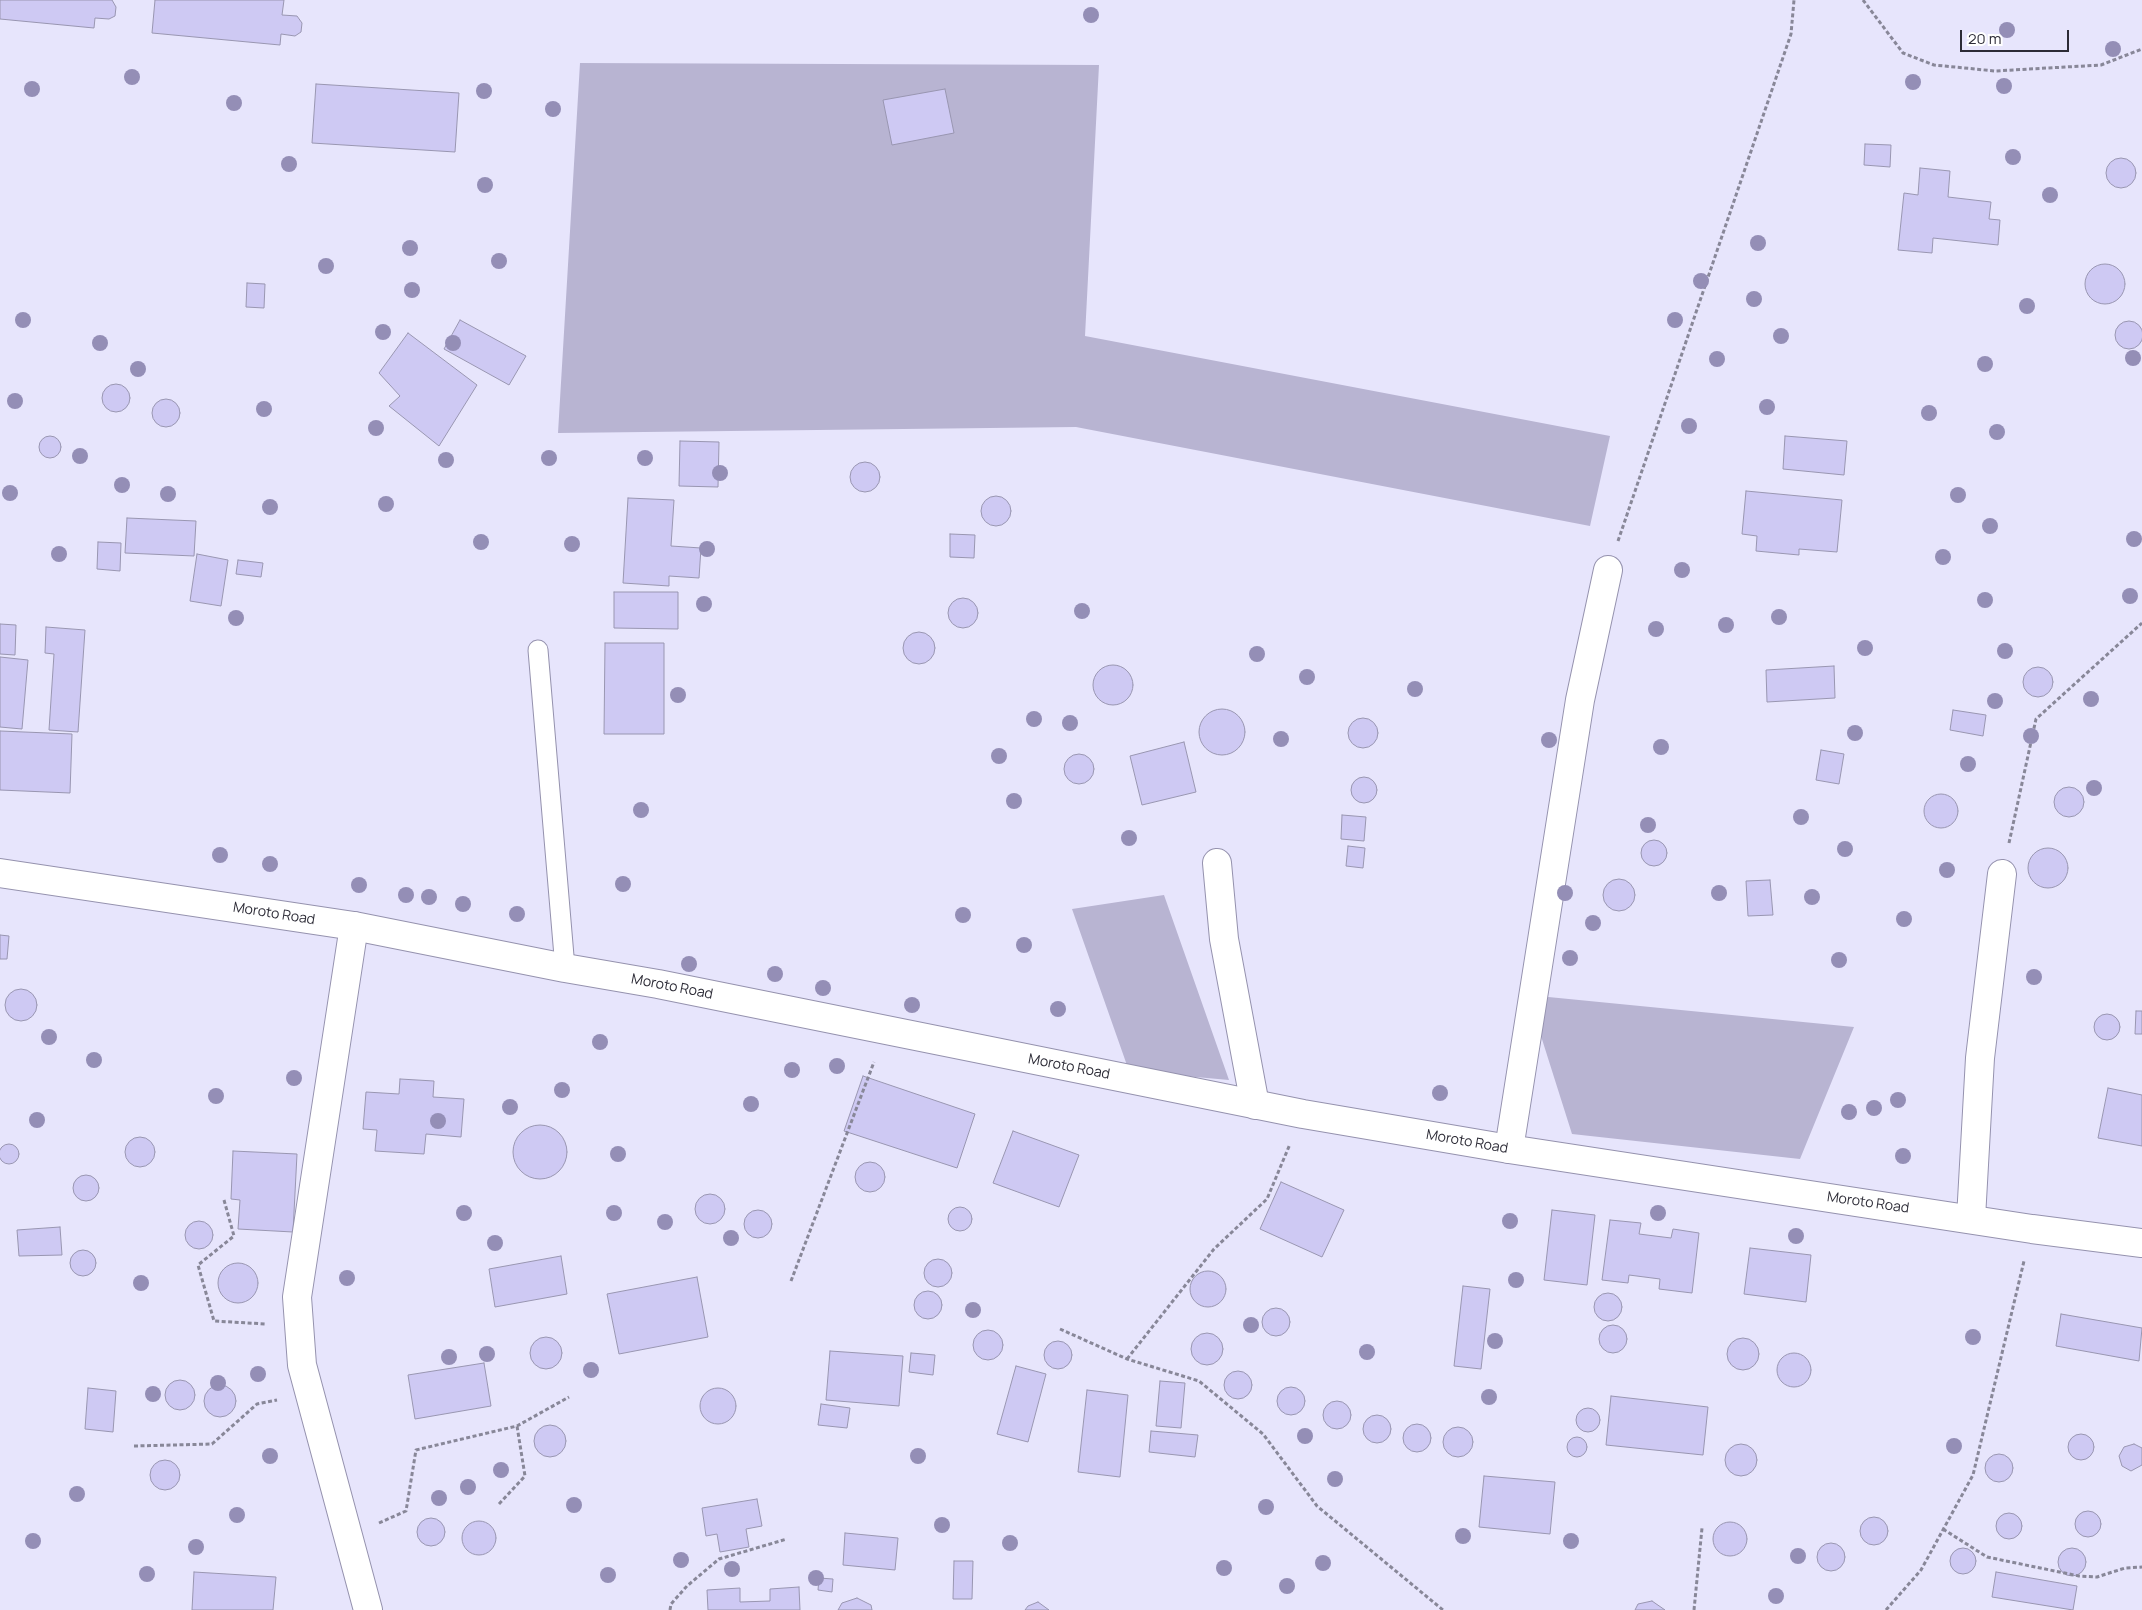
<!DOCTYPE html>
<style>
body{margin:0}
#map{position:relative;width:2142px;height:1610px;overflow:hidden;background:#e7e5fc;font-family:Manrope,sans-serif}
canvas{display:block}
.scale{position:absolute;left:1960px;top:30px;width:109px;height:22px;box-sizing:border-box;border:2px solid #2c2b36;border-top:0;padding-left:6px;font-size:15px;line-height:18px;white-space:nowrap;color:#2c2b36;-webkit-text-stroke:4px #fff;paint-order:stroke}
</style>
<div id="map">
<canvas width="2142" height="1610"></canvas>
<div class="scale">20 m</div>
</div>
<script>
const context = document.querySelector('canvas').getContext('2d');
context.lineJoin = 'round';
function fill(path, color) {
  context.fillStyle = color;
  context.fill(path, 'evenodd');
}
function poly(rows) {
  const path = new Path2D();
  for (const r of rows) {
    if (r.length === 3) {
      path.moveTo(r[0] + r[2], r[1]);
      path.arc(r[0], r[1], r[2], 0, 2 * Math.PI);
      continue;
    }
    path.moveTo(r[0], r[1]);
    for (let i = 2; i < r.length; i += 2) path.lineTo(r[i], r[i + 1]);
  }
  return path;
}
function stroke(path, color, width, dash) {
  context.strokeStyle = color;
  context.lineWidth = width;
  context.lineCap = dash ? 'butt' : 'round';
  context.setLineDash(dash || []);
  context.stroke(path);
}
function label(font, color, halo, rows, align = 'center') {
  context.font = font + ' Manrope,sans-serif';
  context.lineWidth = 4;
  context.setLineDash([]);
  context.textBaseline = 'middle';
  context.strokeStyle = halo;
  context.fillStyle = color;
  for (const [text, x, y, turn = 0] of rows) {
    context.save();
    context.translate(x, y);
    context.rotate((+turn || 0) * Math.PI / 180);
    context.textAlign = isNaN(turn) ? turn : align;
    if (halo) context.strokeText(text, 0, 0);
    context.fillText(text, 0, 0);
    context.restore();
  }
}
fill(poly([
 [580,63,1099,65,1085,336,1610,436,1590,526,1076,427,558,433],
 [1164,895,1229,1080,1129,1071,1072,909],
 [1528,995,1854,1027,1800,1159,1572,1134]
]), '#b8b4d2');
const building = poly([
 [0,0,112,0,116,7,115,16,109,19,95,18,94,28,0,19,0,0],
 [155,0,284,0,282,15,297,16,302,23,301,32,295,36,281,34,280,45,152,33,155,0],
 [316,84,459,93,455,152,312,143,316,84],
 [945,89,954,133,892,145,883,100,945,89],
 [1865,144,1891,145,1890,167,1864,165,1865,144],
 [2121,173,15],
 [1920,168,1950,171,1948,197,1991,202,1989,219,2000,220,1998,245,1933,238,1932,253,1898,250,1904,193,1918,195,1920,168],
 [2105,284,20],
 [247,283,265,284,264,308,246,307,247,283],
 [460,320,526,356,509,385,444,349,460,320],
 [2129,335,14],
 [408,333,477,385,439,446,389,406,400,396,379,373,408,333],
 [116,398,14],
 [166,413,14],
 [50,447,11],
 [1785,436,1847,441,1844,475,1783,469,1785,436],
 [680,441,719,442,718,487,679,486,680,441],
 [865,477,15],
 [1746,491,1842,500,1837,552,1799,549,1799,555,1756,551,1757,536,1742,534,1746,491],
 [996,511,15],
 [628,498,674,500,671,546,701,548,699,578,669,576,669,586,623,583,628,498],
 [127,518,196,521,194,556,125,553,127,518],
 [950,534,975,535,974,558,950,557,950,534],
 [98,542,121,543,120,571,97,569,98,542],
 [197,554,228,560,221,606,190,601,197,554],
 [238,560,263,563,261,577,236,574,238,560],
 [614,592,678,592,678,629,614,628,614,592],
 [963,613,15],
 [0,624,16,625,15,655,0,654,0,624],
 [46,627,85,630,78,732,49,730,54,654,45,653,46,627],
 [919,648,16],
 [605,643,664,643,664,734,604,734,605,643],
 [0,657,28,660,22,729,0,727,0,657],
 [1113,685,20],
 [1834,666,1835,698,1767,702,1766,670,1834,666],
 [2038,682,15],
 [1222,732,23],
 [1953,710,1986,715,1983,736,1950,730,1953,710],
 [1363,733,15],
 [0,731,72,734,70,793,0,790,0,731],
 [1184,742,1196,792,1142,805,1130,756,1184,742],
 [1821,750,1844,754,1839,784,1816,780,1821,750],
 [1079,769,15],
 [1364,790,13],
 [2069,802,15],
 [1941,811,17],
 [1342,815,1366,817,1364,841,1341,839,1342,815],
 [1654,853,13],
 [1348,846,1365,848,1363,868,1346,866,1348,846],
 [2048,868,20],
 [1619,895,16],
 [1770,880,1773,915,1748,916,1746,881,1770,880],
 [0,935,9,936,7,959,0,959,0,935],
 [21,1005,16],
 [2136,1011,2142,1011,2142,1034,2135,1034,2136,1011],
 [2107,1027,13],
 [863,1076,975,1114,957,1168,844,1131,863,1076],
 [400,1079,434,1081,433,1097,464,1099,461,1137,426,1134,424,1154,375,1151,377,1130,363,1129,366,1092,399,1094,400,1079],
 [2108,1088,2142,1095,2142,1146,2098,1138,2108,1088],
 [540,1152,27],
 [1013,1131,1079,1155,1059,1207,993,1183,1013,1131],
 [140,1152,15],
 [9,1154,10],
 [233,1151,297,1154,293,1232,238,1229,240,1200,231,1199,233,1151],
 [870,1177,15],
 [86,1188,13],
 [1281,1182,1344,1210,1322,1257,1260,1229,1281,1182],
 [710,1209,15],
 [960,1219,12],
 [758,1224,14],
 [1552,1210,1595,1215,1587,1285,1544,1280,1552,1210],
 [1610,1220,1641,1223,1639,1234,1671,1238,1673,1229,1699,1233,1692,1293,1659,1289,1660,1279,1629,1275,1628,1283,1602,1280,1610,1220],
 [199,1235,14],
 [60,1227,62,1255,19,1256,17,1230,60,1227],
 [1750,1248,1811,1255,1806,1302,1744,1294,1750,1248],
 [83,1263,13],
 [561,1256,567,1294,495,1307,489,1269,561,1256],
 [938,1273,14],
 [238,1283,20],
 [1208,1289,18],
 [697,1277,708,1337,619,1354,607,1294,697,1277],
 [1463,1286,1490,1289,1481,1369,1454,1366,1463,1286],
 [928,1305,14],
 [1608,1307,14],
 [1276,1322,14],
 [2061,1314,2142,1328,2139,1361,2056,1346,2061,1314],
 [1613,1339,14],
 [988,1345,15],
 [1207,1349,16],
 [546,1353,16],
 [1743,1354,16],
 [1058,1355,14],
 [830,1351,903,1356,899,1406,826,1400,830,1351],
 [1794,1370,17],
 [911,1353,935,1355,933,1375,909,1372,911,1353],
 [484,1363,491,1406,415,1419,408,1375,484,1363],
 [1016,1366,1046,1374,1028,1442,997,1434,1016,1366],
 [1238,1385,14],
 [180,1395,15],
 [1160,1381,1185,1383,1181,1428,1156,1426,1160,1381],
 [220,1401,16],
 [1291,1401,14],
 [88,1388,116,1391,113,1432,85,1429,88,1388],
 [718,1406,18],
 [1087,1390,1128,1395,1120,1477,1078,1472,1087,1390],
 [1611,1396,1708,1407,1703,1455,1606,1445,1611,1396],
 [1337,1415,14],
 [821,1404,850,1408,847,1428,818,1425,821,1404],
 [1588,1420,12],
 [1377,1429,14],
 [1417,1438,14],
 [550,1441,16],
 [1458,1442,15],
 [1151,1431,1198,1435,1195,1457,1149,1452,1151,1431],
 [2081,1447,13],
 [1577,1447,10],
 [2134,1444,2142,1448,2142,1465,2131,1471,2122,1466,2119,1456,2124,1447,2134,1444],
 [1741,1460,16],
 [1999,1468,14],
 [165,1475,15],
 [1484,1476,1555,1482,1550,1534,1479,1527,1484,1476],
 [757,1499,762,1526,746,1529,749,1547,720,1552,717,1534,706,1536,702,1508,757,1499],
 [2088,1524,13],
 [2009,1526,13],
 [1874,1531,14],
 [431,1532,14],
 [479,1538,17],
 [1730,1539,17],
 [845,1533,898,1538,895,1570,843,1565,845,1533],
 [1831,1557,14],
 [2072,1562,14],
 [1963,1561,13],
 [954,1561,973,1561,972,1599,953,1599,954,1561],
 [194,1572,276,1577,273,1610,192,1610,194,1572],
 [1996,1572,2077,1586,2073,1610,1992,1597,1996,1572],
 [819,1578,833,1579,832,1592,818,1590,819,1578],
 [799,1587,800,1610,708,1610,707,1590,740,1588,740,1602,770,1601,770,1589,799,1587],
 [857,1598,871,1605,872,1610,838,1610,842,1603,857,1598],
 [1652,1601,1665,1610,1635,1610,1638,1604,1652,1601],
 [1038,1602,1049,1610,1025,1610,1028,1606,1038,1602]
]);
fill(building, '#cec9f3');
stroke(building, '#9996b1', 1);
const lane = poly([
 [538,650,565,968]
]);
const street = poly([
 [1217,863,1224,939,1255,1105],
 [354,926,297,1297,302,1365,368,1610],
 [1509,1149,1580,700,1608,570],
 [1971,1218,1980,1058,2002,874]
]);
const secondary = poly([
 [0,873,354,926,565,968,658,984,1303,1114,1509,1149,2032,1229,2142,1243]
]);
stroke(lane, '#9592ae', 21);
stroke(street, '#9592ae', 30);
stroke(secondary, '#9592ae', 30);
stroke(poly([
 [1863,0,1903,53,1934,65,1995,71,2101,65,2142,49],
 [1618,541,1791,34,1794,0],
 [2009,843,2036,719,2142,623],
 [224,1200,234,1236,198,1265,214,1321,265,1324],
 [791,1281,874,1062],
 [1060,1329,1127,1359,1199,1381,1263,1434,1317,1506,1443,1610],
 [1127,1359,1214,1249,1267,1199,1290,1144],
 [134,1446,212,1444,257,1404,277,1400],
 [499,1504,525,1476,517,1426],
 [379,1523,406,1511,416,1450,517,1426,569,1397],
 [1943,1529,1987,1557,2079,1576,2097,1577,2125,1568,2142,1567],
 [670,1610,671,1604,687,1586,719,1559,787,1539],
 [1694,1610,1702,1528],
 [1886,1610,1921,1570,1973,1475,2024,1261]
]), '#888798', 3, [4, 2.5]);
stroke(lane, '#fff', 19);
stroke(street, '#fff', 28);
stroke(secondary, '#fff', 28);
context.fillStyle = '#948eb6';
for (const [x, y] of [
 [1091,15],
 [2007,30],
 [2113,49],
 [132,77],
 [1913,82],
 [2004,86],
 [32,89],
 [484,91],
 [234,103],
 [553,109],
 [2013,157],
 [289,164],
 [485,185],
 [2050,195],
 [1758,243],
 [410,248],
 [499,261],
 [326,266],
 [1701,281],
 [412,290],
 [1754,299],
 [2027,306],
 [23,320],
 [1675,320],
 [383,332],
 [1781,336],
 [100,343],
 [453,343],
 [2133,358],
 [1717,359],
 [1985,364],
 [138,369],
 [15,401],
 [1767,407],
 [264,409],
 [1929,413],
 [1689,426],
 [376,428],
 [1997,432],
 [80,456],
 [549,458],
 [645,458],
 [446,460],
 [720,473],
 [122,485],
 [10,493],
 [168,494],
 [1958,495],
 [386,504],
 [270,507],
 [1990,526],
 [2134,539],
 [481,542],
 [572,544],
 [707,549],
 [59,554],
 [1943,557],
 [1682,570],
 [2130,596],
 [1985,600],
 [704,604],
 [1082,611],
 [1779,617],
 [236,618],
 [1726,625],
 [1656,629],
 [1865,648],
 [2005,651],
 [1257,654],
 [1307,677],
 [1415,689],
 [678,695],
 [2091,699],
 [1995,701],
 [1034,719],
 [1070,723],
 [1855,733],
 [2031,736],
 [1281,739],
 [1549,740],
 [1661,747],
 [999,756],
 [1968,764],
 [2094,788],
 [1014,801],
 [641,810],
 [1801,817],
 [1648,825],
 [1129,838],
 [1845,849],
 [220,855],
 [270,864],
 [1947,870],
 [623,884],
 [359,885],
 [1565,893],
 [1719,893],
 [406,895],
 [429,897],
 [1812,897],
 [463,904],
 [517,914],
 [963,915],
 [1904,919],
 [1593,923],
 [1024,945],
 [1570,958],
 [1839,960],
 [689,964],
 [775,974],
 [2034,977],
 [823,988],
 [912,1005],
 [1058,1009],
 [49,1037],
 [600,1042],
 [94,1060],
 [837,1066],
 [792,1070],
 [294,1078],
 [562,1090],
 [1440,1093],
 [216,1096],
 [1898,1100],
 [751,1104],
 [510,1107],
 [1874,1108],
 [1849,1112],
 [37,1120],
 [438,1121],
 [618,1154],
 [1903,1156],
 [464,1213],
 [614,1213],
 [1658,1213],
 [1510,1221],
 [665,1222],
 [1796,1236],
 [731,1238],
 [495,1243],
 [347,1278],
 [1516,1280],
 [141,1283],
 [973,1310],
 [1251,1325],
 [1973,1337],
 [1495,1341],
 [1367,1352],
 [487,1354],
 [449,1357],
 [591,1370],
 [258,1374],
 [218,1383],
 [153,1394],
 [1489,1397],
 [1305,1436],
 [1954,1446],
 [270,1456],
 [918,1456],
 [501,1470],
 [1335,1479],
 [468,1487],
 [77,1494],
 [439,1498],
 [574,1505],
 [1266,1507],
 [237,1515],
 [942,1525],
 [1463,1536],
 [33,1541],
 [1571,1541],
 [1010,1543],
 [196,1547],
 [1798,1556],
 [681,1560],
 [1323,1563],
 [1224,1568],
 [732,1569],
 [147,1574],
 [608,1575],
 [816,1578],
 [1287,1586],
 [1776,1596]
]) {
  context.beginPath();
  context.arc(x, y, 8, 0, 2 * Math.PI);
  context.fill();
}
label('14px', '#2c2b36', '#fff', [
 ["Moroto Road",274,914,9],
 ["Moroto Road",672,987,11],
 ["Moroto Road",1069,1067,11],
 ["Moroto Road",1467,1142,10],
 ["Moroto Road",1868,1203,8]
]);
</script>
